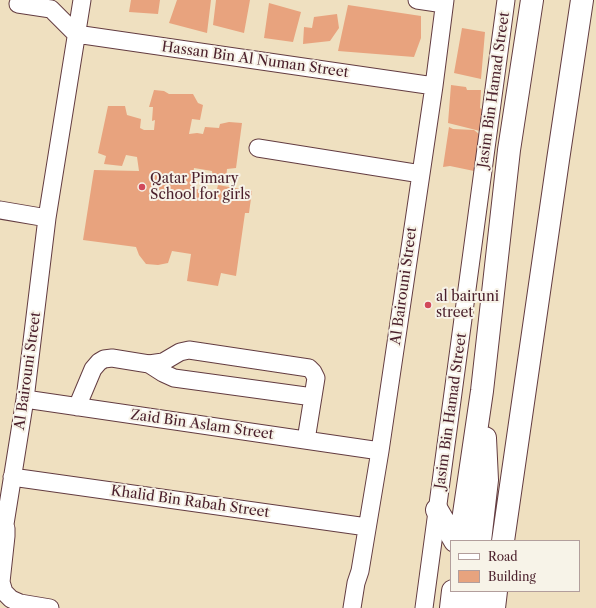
<!DOCTYPE html>
<style>
body{margin:0}
#map{position:relative;width:596px;height:608px;overflow:hidden;background:#efe0c0;font-family:"Libre Caslon Text",serif}
canvas{display:block}
.legend{position:absolute;left:450px;top:540px;width:130px;height:52px;box-sizing:border-box;background:#f7f3e8;border:1px solid #b29e9c;margin:0;padding:5px 7px;list-style:none;font-size:12px;color:#4a1f2b}
.legend li{display:flex;align-items:center;gap:8px;height:20px}
.legend b{width:20px;border:1px solid #b29e9c}
</style>
<div id="map">
<canvas width="596" height="608"></canvas>
<ul class="legend">
<li><b style="height:5px;background:#fff"></b>Road</li>
<li><b style="height:11px;background:#e8a37e"></b>Building</li>
</ul>
</div>
<script>
const context = document.querySelector('canvas').getContext('2d');
context.lineJoin = 'round';
function fill(path, color) {
  context.fillStyle = color;
  context.fill(path, 'evenodd');
}
function poly(rows) {
  const path = new Path2D();
  for (const r of rows) {
    path.moveTo(r[0], r[1]);
    for (let i = 2; i < r.length; i += 2) path.lineTo(r[i], r[i + 1]);
  }
  return path;
}
function stroke(path, color, width, dash) {
  context.strokeStyle = color;
  context.lineWidth = width;
  context.lineCap = dash ? 'butt' : 'round';
  context.setLineDash(dash || []);
  context.stroke(path);
}
function label(font, color, halo, rows, align = 'center') {
  context.font = font + ' "Libre Caslon Text",serif';
  context.lineWidth = 4;
  context.setLineDash([]);
  context.textBaseline = 'middle';
  context.strokeStyle = halo;
  context.fillStyle = color;
  for (const [text, x, y, turn = 0] of rows) {
    context.save();
    context.translate(x, y);
    context.rotate((+turn || 0) * Math.PI / 180);
    context.textAlign = isNaN(turn) ? turn : align;
    if (halo) context.strokeText(text, 0, 0);
    context.fillText(text, 0, 0);
    context.restore();
  }
}
fill(poly([
 [131,0,160,0,158,14,129,12],
 [177,0,211,0,207,33,169,23],
 [216,0,250,0,244,33,213,25],
 [269,3,301,12,293,42,264,38],
 [348,5,421,16,421,38,414,57,338,51],
 [337,14,339,28,330,41,303,44,304,27,312,28,314,17],
 [462,28,485,32,481,79,454,73],
 [451,85,466,87,467,90,481,90,480,108,487,113,484,132,448,123],
 [154,90,164,91,169,94,193,94,198,103,203,105,200,120,192,119,189,134,197,133,203,134,205,127,219,128,220,124,229,122,242,123,236,168,227,169,226,178,213,178,212,171,194,168,191,188,216,193,218,185,252,191,249,213,245,213,236,276,221,273,218,286,187,281,191,254,172,251,168,263,158,265,146,264,139,255,136,247,83,240,94,170,139,171,137,157,126,155,122,166,104,164,106,156,98,153,108,106,125,106,127,115,141,119,140,128,144,130,154,130,155,120,152,121,153,107,149,107],
 [449,127,453,129,474,130,480,135,474,171,450,166,443,167]
]), '#e8a37e');
const minor = poly([
 [417,0,444,4],
 [18,4,51,9,76,34,434,86],
 [258,148,421,174],
 [0,210,47,218],
 [149,364,163,362,180,352,189,350,309,368,313,372,316,378,306,440],
 [25,399,380,451],
 [77,407,93,369,99,362,104,359,112,358,149,364,163,373,174,378,313,397],
 [12,477,367,527],
 [6,528,6,536,1,582,4,592,11,599,20,603,50,608],
 [0,540,5,524,25,399,47,218,82,0],
 [352,608,356,583,360,571,380,451,434,86,445,0],
 [424,608,506,0]
]);
const major = poly([
 [437,510,455,541],
 [460,541,482,391,509,150,532,0],
 [480,541,487,480,485,438],
 [503,541,558,160,582,0],
 [451,608,453,591],
 [472,608,474,591],
 [494,608,496,591]
]);
stroke(minor, '#633c41', 19);
stroke(major, '#633c41', 24);
stroke(minor, '#fff', 17);
stroke(major, '#fff', 22);
for (const [x, y, r, color] of [
 [142,187,4,"#d1495b"],
 [428,305,4,"#d1495b"]
]) {
  const dot = new Path2D();
  dot.arc(x, y, r, 0, 2 * Math.PI);
  context.fillStyle = color;
  context.fill(dot);
  stroke(dot, '#f7f3e8', 1.5);
}
label('14px', '#4a1f2b', '#f7f3e8', [
 ["Hassan Bin Al Numan Street",255,60,8],
 ["Jasim Bin Hamad Street",494,90,-82],
 ["Al Bairouni Street",404,286,-82],
 ["Al Bairouni Street",28,371,-82],
 ["Jasim Bin Hamad Street",451,411,-82],
 ["Zaid Bin Aslam Street",202,425,8],
 ["Khalid Bin Rabah Street",190,502,8]
]);
label('14px', '#4a1f2b', '#f7f3e8', [
 ["Qatar Pimary",150,179],
 ["School for girls",150,195],
 ["al bairuni",436,297],
 ["street",436,313]
], 'left');
</script>
